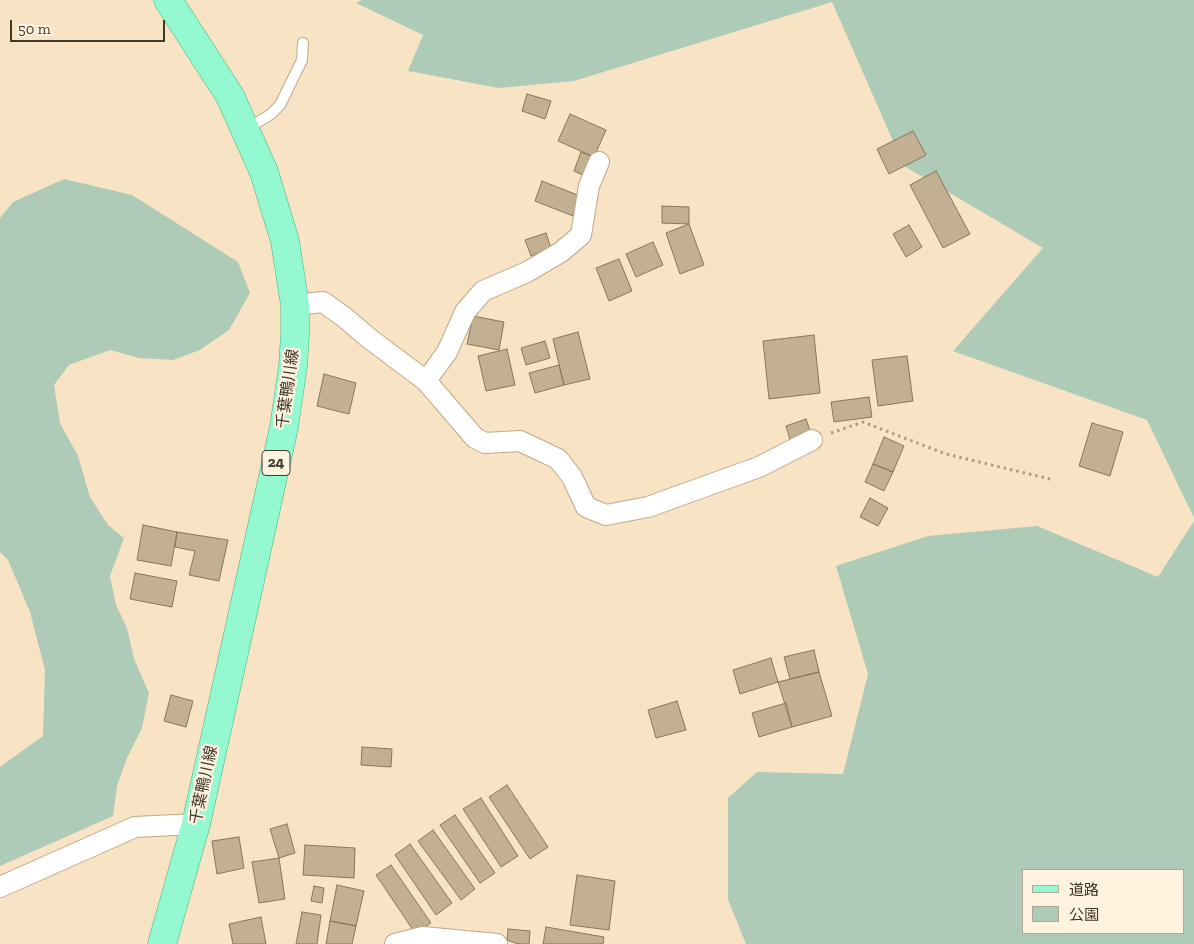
<!DOCTYPE html>
<meta charset="utf-8">
<style>
body{margin:0}
#map{position:relative;width:1194px;height:944px;overflow:hidden;background:#f8e4c4;font-family:"Zilla Slab","Noto Sans JP",serif}
canvas{display:block}
.legend{position:absolute;left:1022px;top:869px;width:162px;height:65px;box-sizing:border-box;background:#fff2df;border:1px solid #b2a797;margin:0;padding:6px 9px;list-style:none;font-size:15px;color:#3f372a}
.legend li{display:flex;align-items:center;gap:10px;height:25px}
.legend b{width:25px;border:1px solid #b2a797}
.scale{position:absolute;left:10px;top:20px;width:155px;height:22px;box-sizing:border-box;border:2px solid #3f372a;border-top:0;padding-left:6px;font-size:15px;line-height:18px;white-space:nowrap;color:#3f372a;-webkit-text-stroke:4px #fff2df;paint-order:stroke}
</style>
<div id="map">
<canvas width="1194" height="944"></canvas>
<ul class="legend">
<li><b style="height:6px;background:#94f8d1"></b>道路</li>
<li><b style="height:14px;background:#adcbb7"></b>公園</li>
</ul>
<div class="scale">50 m</div>
</div>
<script>
const context = document.querySelector('canvas').getContext('2d');
context.lineJoin = 'round';
function fill(path, color) {
  context.fillStyle = color;
  context.fill(path, 'evenodd');
}
function poly(rows) {
  const path = new Path2D();
  for (const r of rows) {
    path.moveTo(r[0], r[1]);
    for (let i = 2; i < r.length; i += 2) path.lineTo(r[i], r[i + 1]);
  }
  return path;
}
function stroke(path, color, width, dash) {
  context.strokeStyle = color;
  context.lineWidth = width;
  context.lineCap = dash ? 'butt' : 'round';
  context.setLineDash(dash || []);
  context.stroke(path);
}
function label(font, color, halo, rows, align = 'center') {
  context.font = font + ' "Zilla Slab","Noto Sans JP",serif';
  context.lineWidth = 4.5;
  context.setLineDash([]);
  context.textBaseline = 'middle';
  context.strokeStyle = halo;
  context.fillStyle = color;
  for (const [text, x, y, turn = 0] of rows) {
    context.save();
    context.translate(x, y);
    context.rotate((+turn || 0) * Math.PI / 180);
    context.textAlign = isNaN(turn) ? turn : align;
    if (halo) context.strokeText(text, 0, 0);
    context.fillText(text, 0, 0);
    context.restore();
  }
}
fill(poly([
 [362,0,1194,0,1194,518,1147,420,953,351,1043,248,904,166,832,2,574,81,499,88,408,71,423,35,356,3],
 [64,179,132,195,238,262,250,293,229,330,200,350,173,360,139,358,110,350,69,365,54,385,60,423,78,456,90,497,108,525,124,538,110,576,116,605,127,628,134,659,149,693,142,728,127,758,117,786,113,816,0,866,0,767,43,736,45,670,30,612,8,560,0,552,0,218,13,202],
 [1194,521,1194,944,746,944,728,900,728,798,757,772,843,774,868,674,836,566,928,536,1037,526,1158,577],
 [1023,870,1183,870,1183,933,1023,933]
]), '#adcbb7');
const building = poly([
 [527,94,551,101,545,119,522,111,527,94],
 [570,114,606,130,594,157,558,141,570,114],
 [913,131,926,155,889,174,877,149,913,131],
 [581,152,594,157,585,176,574,171,581,152],
 [936,171,970,234,943,248,910,185,936,171],
 [542,181,580,196,573,216,535,201,542,181],
 [662,206,689,207,689,224,662,223,662,206],
 [689,224,704,265,680,274,666,233,689,224],
 [909,225,922,247,906,257,893,234,909,225],
 [546,233,551,248,531,256,525,240,546,233],
 [653,242,663,265,636,277,626,254,653,242],
 [619,259,632,291,609,301,596,268,619,259],
 [473,316,504,322,499,350,467,344,473,316],
 [578,332,590,379,564,385,553,339,578,332],
 [814,335,820,393,769,399,763,341,814,335],
 [545,341,550,358,526,365,521,348,545,341],
 [507,349,515,385,486,391,478,356,507,349],
 [907,356,913,401,878,406,872,360,907,356],
 [559,365,564,385,535,393,529,373,559,365],
 [324,374,356,383,349,414,317,406,324,374],
 [869,397,872,417,834,422,831,402,869,397],
 [806,419,812,436,791,443,786,426,806,419],
 [1092,423,1123,432,1110,476,1079,466,1092,423],
 [884,437,904,446,893,472,873,464,884,437],
 [873,464,893,472,884,491,865,482,873,464],
 [870,498,888,508,878,526,860,517,870,498],
 [143,525,177,532,171,566,137,560,143,525],
 [177,532,228,540,219,581,189,575,195,551,175,547,177,532],
 [135,573,177,581,172,607,130,599,135,573],
 [814,650,819,672,790,679,784,657,814,650],
 [771,658,778,682,740,694,733,670,771,658],
 [819,672,832,716,792,727,778,682,819,672],
 [171,695,193,701,186,727,164,721,171,695],
 [677,701,686,730,656,738,648,710,677,701],
 [786,703,792,727,759,737,752,713,786,703],
 [362,747,392,749,391,767,361,765,362,747],
 [507,785,548,847,530,859,489,797,507,785],
 [481,798,518,856,501,867,463,809,481,798],
 [455,815,495,873,480,883,440,825,455,815],
 [287,824,295,853,279,858,270,829,287,824],
 [433,830,475,889,461,900,418,841,433,830],
 [239,837,244,868,217,874,212,841,239,837],
 [410,844,452,903,436,915,395,855,410,844],
 [305,845,355,848,354,878,303,875,305,845],
 [279,858,285,899,259,903,252,862,279,858],
 [391,865,431,923,415,933,376,875,391,865],
 [577,875,615,881,609,930,570,925,577,875],
 [337,885,364,891,356,926,330,921,337,885],
 [314,886,324,888,322,903,311,901,314,886],
 [302,912,321,915,317,944,296,944,302,912],
 [261,917,266,944,233,944,229,924,261,917],
 [330,921,356,926,352,944,326,944,330,921],
 [546,927,604,937,603,944,543,944,546,927],
 [508,929,530,931,529,944,518,944,507,940,508,929]
]);
fill(building, '#c3af91');
stroke(building, '#89765a', 1);
const service = poly([
 [247,129,271,114,280,105,302,60,303,43]
]);
const minor = poly([
 [295,305,323,302,344,317,370,339,426,381,475,438,485,443,520,441,558,459,572,477,586,507,606,515,648,507,759,467,812,440],
 [426,381,447,352,465,312,483,291,527,272,561,252,581,235,589,186,599,162],
 [0,887,135,827,196,824],
 [395,944,423,937,497,944]
]);
const primary = poly([
 [162,944,196,824,284,427,293,366,295,335,295,305,285,241,264,172,230,96,168,0]
]);
stroke(service, '#bda98b', 12);
stroke(minor, '#bda98b', 22);
stroke(primary, '#47b282', 29);
stroke(poly([
 [831,433,863,422,946,454,1054,480]
]), '#ab9c84', 3, [2.5, 4]);
stroke(service, '#fff', 10);
stroke(minor, '#fff', 20);
stroke(primary, '#94f8d1', 28);
for (const [x, y, w] of [
 [276,463,28]
]) {
  const box = new Path2D();
  box.roundRect(x - w / 2, y - 12.5, w, 25, 4);
  context.fillStyle = '#fff2df';
  context.fill(box);
  stroke(box, '#3f372a', 1);
}
label('bold 15px', '#3f372a', null, [
 ["24",276,463]
]);
label('16px', '#3f372a', '#fff2df', [
 ["千葉鴨川線",288,389,-82],
 ["千葉鴨川線",204,785,-78]
]);
</script>
